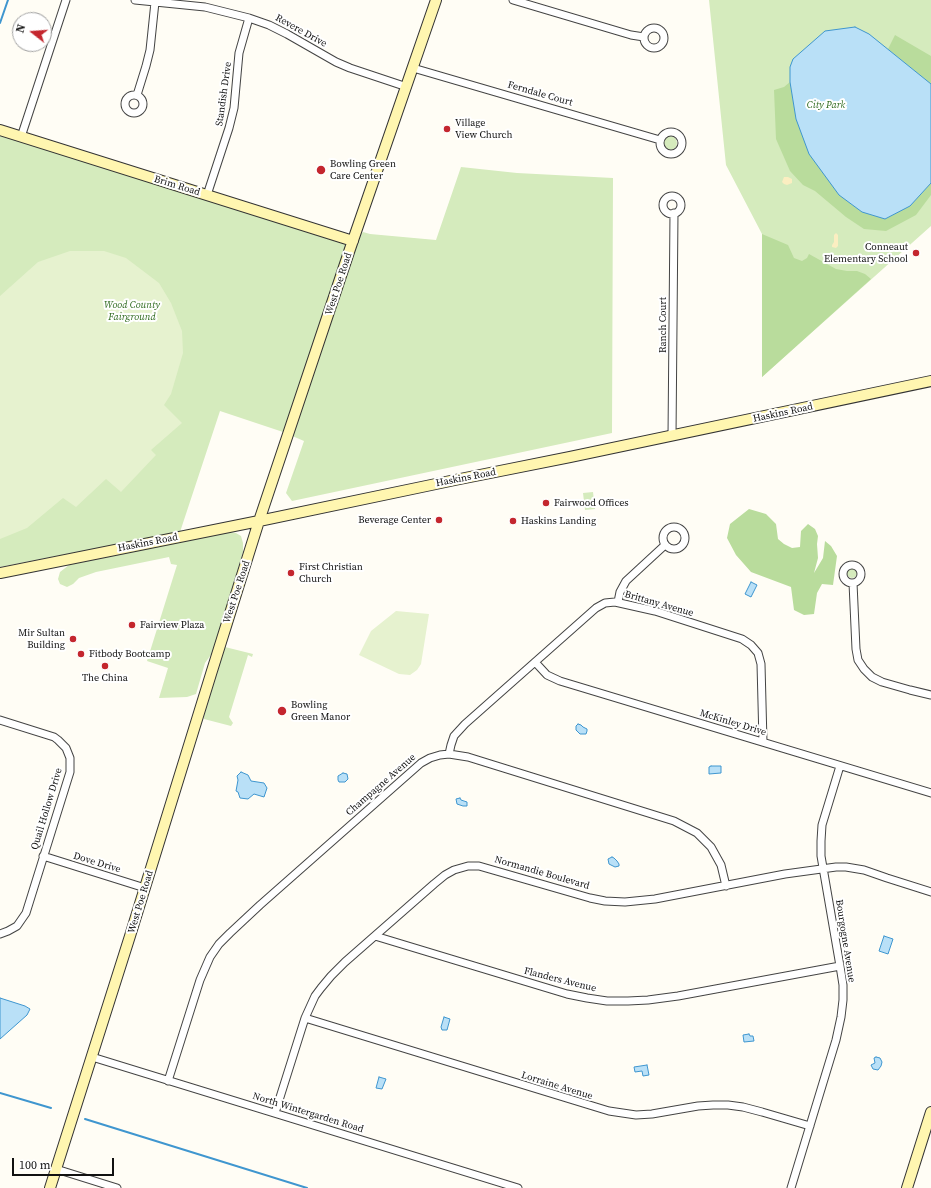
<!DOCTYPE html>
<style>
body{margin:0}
#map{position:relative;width:931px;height:1188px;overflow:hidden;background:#fffdf5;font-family:"Source Serif 4",serif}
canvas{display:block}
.north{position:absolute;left:12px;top:12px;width:40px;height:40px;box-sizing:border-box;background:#fff;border:1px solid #a0a0a0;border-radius:50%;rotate:287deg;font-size:11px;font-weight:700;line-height:16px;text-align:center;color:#111}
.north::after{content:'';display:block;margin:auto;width:14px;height:18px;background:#c4262e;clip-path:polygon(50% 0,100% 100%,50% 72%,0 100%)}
.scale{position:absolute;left:12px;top:1158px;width:102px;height:18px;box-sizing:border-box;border:2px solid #111;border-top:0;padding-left:5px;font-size:12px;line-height:14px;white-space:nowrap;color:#111;-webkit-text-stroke:3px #fff;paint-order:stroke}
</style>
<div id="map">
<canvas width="931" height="1188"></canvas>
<div class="north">N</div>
<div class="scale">100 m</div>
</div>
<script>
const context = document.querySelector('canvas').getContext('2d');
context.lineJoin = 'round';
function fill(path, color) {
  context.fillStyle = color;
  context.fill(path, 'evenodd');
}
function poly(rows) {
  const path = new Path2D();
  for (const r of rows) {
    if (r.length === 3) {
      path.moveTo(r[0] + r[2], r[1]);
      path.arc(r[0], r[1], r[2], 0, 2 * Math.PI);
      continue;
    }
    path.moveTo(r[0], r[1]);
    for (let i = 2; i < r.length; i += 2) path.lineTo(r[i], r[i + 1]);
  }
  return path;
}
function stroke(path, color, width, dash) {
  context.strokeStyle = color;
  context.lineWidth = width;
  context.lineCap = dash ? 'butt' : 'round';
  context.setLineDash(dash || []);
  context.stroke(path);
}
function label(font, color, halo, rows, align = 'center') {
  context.font = font + ' "Source Serif 4",serif';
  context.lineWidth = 4;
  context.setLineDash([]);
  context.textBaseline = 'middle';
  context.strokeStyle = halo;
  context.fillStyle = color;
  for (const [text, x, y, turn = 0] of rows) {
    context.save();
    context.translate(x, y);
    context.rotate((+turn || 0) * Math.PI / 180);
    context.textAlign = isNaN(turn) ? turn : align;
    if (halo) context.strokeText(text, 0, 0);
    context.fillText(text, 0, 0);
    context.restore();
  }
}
fill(poly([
 [709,0,931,0,931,226,762,377,762,234,726,165],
 [0,130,353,241,363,232,370,234,436,240,461,167,517,173,613,178,612,433,292,501,286,493,304,441,283,432,220,411,180,532,0,567],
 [670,143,7],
 [593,492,595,509,585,510,583,493],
 [229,532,236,533,241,536,243,543,243,552,213,652,205,663,196,694,187,697,159,698,168,668,147,661,177,565,171,564,169,557,96,572,79,578,73,584,67,587,60,584,58,579,60,572,69,565],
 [852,573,5],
 [225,647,253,654,252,657,248,655,229,717,233,723,231,726,204,719,204,716]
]), '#d5ebbd');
fill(poly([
 [895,35,931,56,931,84,888,49],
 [790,82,796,119,839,195,862,212,885,219,910,206,931,183,931,195,916,215,886,231,864,229,846,217,815,191,803,185,790,171,776,139,774,90,784,87],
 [762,234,788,245,794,258,802,261,807,258,809,254,836,269,847,271,857,271,865,274,871,279,762,377],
 [749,509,766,514,776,524,778,539,784,544,792,548,800,547,801,531,808,524,815,529,818,536,817,544,818,558,814,573,823,558,825,541,831,546,837,556,833,585,822,584,817,593,814,614,804,615,794,610,791,587,751,572,736,555,727,538,730,524]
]), '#b9dc9c');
fill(poly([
 [784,177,788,177,792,179,792,183,787,185,784,184,782,182],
 [836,233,838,235,838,246,836,248,832,247,832,245,834,242,834,235]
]), '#fbeec1');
fill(poly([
 [70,251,104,251,126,258,159,283,171,303,182,331,183,353,171,394,164,405,182,423,151,450,156,455,121,492,106,479,76,507,63,498,27,528,0,539,0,296,38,262],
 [396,611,429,614,421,664,417,670,410,675,399,674,359,655,371,631]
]), '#e6f2cf');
const water = poly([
 [855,27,869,34,931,84,931,183,910,206,885,219,862,212,839,195,809,154,796,119,790,82,790,67,793,59,825,31,855,27],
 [751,582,757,585,751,597,745,594,751,582],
 [578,724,581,725,583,727,587,729,587,731,586,734,580,734,576,730,576,726,578,724],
 [711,766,721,766,721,773,709,774,709,767,711,766],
 [241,772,248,775,251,781,264,783,267,788,264,797,254,794,248,799,240,798,238,792,236,791,238,780,237,776,241,772],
 [343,773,347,774,348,779,345,782,339,782,338,780,338,776,343,773],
 [460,798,461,800,467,802,467,806,463,806,457,804,456,799,460,798],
 [612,857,614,858,617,861,619,864,619,866,615,867,609,864,608,859,612,857],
 [884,936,893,939,888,954,879,951,884,936],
 [0,998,25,1006,30,1009,27,1015,0,1039,0,998],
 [444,1017,450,1019,447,1030,442,1030,441,1027,444,1017],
 [749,1034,750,1036,753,1036,754,1041,744,1042,743,1035,749,1034],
 [876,1057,880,1058,882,1062,881,1066,878,1070,873,1069,871,1065,875,1063,874,1058,876,1057],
 [647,1065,649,1075,643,1076,642,1071,635,1072,634,1067,647,1065],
 [379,1077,386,1079,382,1089,376,1088,379,1077]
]);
fill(water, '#b9e0f7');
stroke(water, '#3f96cf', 1);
stroke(poly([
 [0,23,8,0],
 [0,1093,51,1108],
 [85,1119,307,1188]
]), '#3f96cf', 2);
const street = poly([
 [135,0,205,7,249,18,269,25,287,34,336,62,350,68,407,87],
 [513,0,631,35,644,37],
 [654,38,10],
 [413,68,660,140],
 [134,104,9],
 [137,95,146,66,150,50,155,2],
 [671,143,11],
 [21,137,66,0],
 [207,195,229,128,234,108,239,53,249,18],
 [672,205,9],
 [672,436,674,213],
 [674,538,11],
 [852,574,9],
 [853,583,856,649,858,660,864,669,872,677,882,682,910,690,931,695],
 [618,602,620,592,626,581,665,545],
 [535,662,547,675,560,681,931,793],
 [0,720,54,737,58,740,66,748,70,758,70,772,26,913,17,926,8,931,0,934],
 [449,754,451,745,454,736,465,724,596,608,605,603,615,602,655,611,742,639,751,645,758,653,761,664,763,742],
 [43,856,145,888],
 [375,936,567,994,587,998,607,1001,628,1001,648,1000,678,996,840,966],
 [305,1018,609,1111,636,1115,652,1114,698,1106,713,1105,728,1105,743,1107,762,1112,810,1126],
 [92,1057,518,1188],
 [168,1081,200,980,210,957,219,944,230,933,260,905,421,763,430,758,440,755,449,754,468,757,674,821,697,833,711,847,721,865,726,886],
 [275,1113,305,1018,315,996,321,988,331,976,345,962,434,884,445,875,454,870,468,866,479,866,590,898,605,901,625,902,655,899,785,874,836,867,846,867,864,870,887,878,931,892],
 [56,1169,117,1188],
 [791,1188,836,1040,841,1017,843,1000,843,985,840,966,821,856,821,841,822,825,840,766]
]);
const secondary = poly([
 [0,130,353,241],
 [0,573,259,521,455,480,570,457,931,381],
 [50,1188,130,936,211,674,259,521,350,249,436,0],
 [907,1188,931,1112]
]);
stroke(street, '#444', 9);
stroke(secondary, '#333', 12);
stroke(street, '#fff', 7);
stroke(secondary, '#fff6b0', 10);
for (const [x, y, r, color] of [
 [447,129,4,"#c4262e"],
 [321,170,5,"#c4262e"],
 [916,253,4,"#c4262e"],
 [546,503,4,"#c4262e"],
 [439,520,4,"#c4262e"],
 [513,521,4,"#c4262e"],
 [291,573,4,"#c4262e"],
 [132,625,4,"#c4262e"],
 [73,639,4,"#c4262e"],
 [81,654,4,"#c4262e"],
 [105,666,4,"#c4262e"],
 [282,711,5,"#c4262e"]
]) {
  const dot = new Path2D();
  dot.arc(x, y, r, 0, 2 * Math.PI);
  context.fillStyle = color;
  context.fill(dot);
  stroke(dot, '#fff', 1.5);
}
label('10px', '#111', '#fff', [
 ["Revere Drive",301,31,29],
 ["Standish Drive",224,94,-82],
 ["Ferndale Court",540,94,16],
 ["Brim Road",177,186,17],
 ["West Poe Road",339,284,-72],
 ["Ranch Court",663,325,-90],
 ["Haskins Road",783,413,-12],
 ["Haskins Road",466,478,-11],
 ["Haskins Road",148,543,-11],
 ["West Poe Road",237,592,-72],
 ["Brittany Avenue",659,604,16],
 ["McKinley Drive",733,723,17],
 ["Champagne Avenue",381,785,-41],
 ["Quail Hollow Drive",47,809,-73],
 ["Dove Drive",97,863,17],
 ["Normandie Boulevard",542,873,16],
 ["West Poe Road",141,902,-73],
 ["Bourgogne Avenue",845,941,81],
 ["Flanders Avenue",560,980,14],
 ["Lorraine Avenue",557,1086,17],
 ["North Wintergarden Road",308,1113,17]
]);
label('italic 10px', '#2f6b1f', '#fff', [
 ["City Park",826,105],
 ["Wood County",132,305],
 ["Fairground",132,317]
]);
label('10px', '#111', '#fff', [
 ["Village",455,123],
 ["View Church",455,135],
 ["Bowling Green",330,164],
 ["Care Center",330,176],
 ["Conneaut",908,247,"right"],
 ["Elementary School",908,259,"right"],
 ["Fairwood Offices",554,503],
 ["Beverage Center",431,520,"right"],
 ["Haskins Landing",521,521],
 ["First Christian",299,567],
 ["Church",299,579],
 ["Fairview Plaza",140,625],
 ["Mir Sultan",65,633,"right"],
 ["Building",65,645,"right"],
 ["Fitbody Bootcamp",89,654],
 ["The China",105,678,"center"],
 ["Bowling",291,705],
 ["Green Manor",291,717]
], 'left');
</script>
